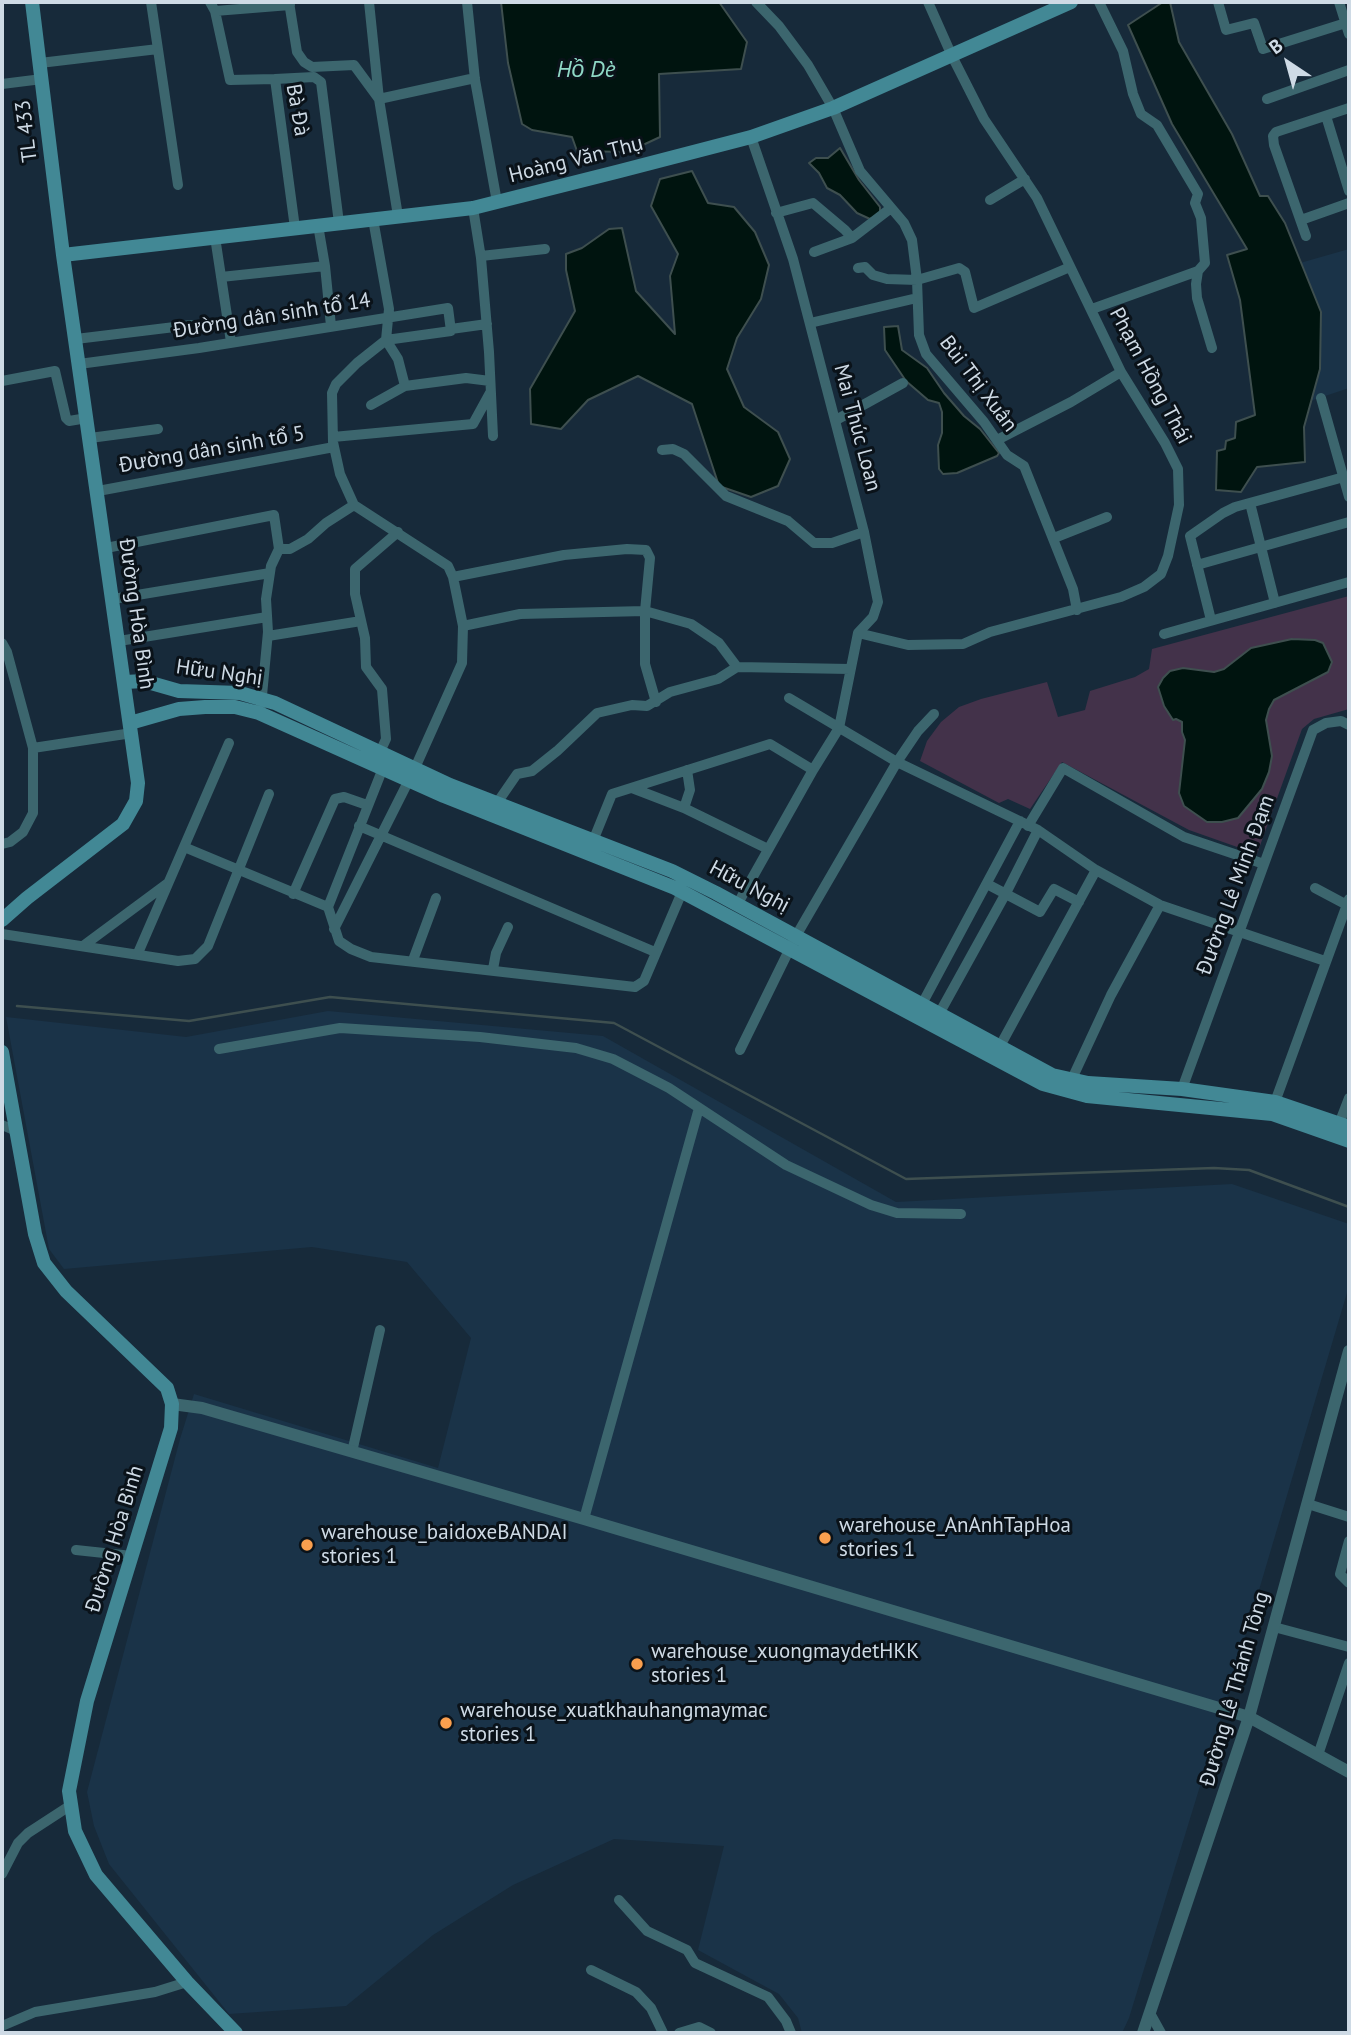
<!DOCTYPE html>
<meta charset="utf-8">
<style>
body{margin:0}
#map{position:relative;width:1351px;height:2035px;overflow:hidden;background:#172a3a;font-family:"PT Sans",sans-serif}
canvas{display:block}
.frame{position:absolute;inset:0;border:4px solid #cedae5;pointer-events:none}
.north{position:absolute;left:1253px;top:28px;width:70px;height:70px;-webkit-text-stroke:5px #0a1219;paint-order:stroke;rotate:324deg;font-size:19px;font-weight:700;line-height:28px;text-align:center;color:#cedae5}
.north::after{content:'';display:block;margin:auto;width:24px;height:32px;background:#cedae5;clip-path:polygon(50% 0,100% 100%,50% 72%,0 100%)}
</style>
<div id="map">
<canvas width="1351" height="2035"></canvas>
<div class="frame"></div>
<div class="north">B</div>
</div>
<script>
const context = document.querySelector('canvas').getContext('2d');
context.lineJoin = 'round';
function fill(path, color) {
  context.fillStyle = color;
  context.fill(path, 'evenodd');
}
function poly(rows) {
  const path = new Path2D();
  for (const r of rows) {
    path.moveTo(r[0], r[1]);
    for (let i = 2; i < r.length; i += 2) path.lineTo(r[i], r[i + 1]);
  }
  return path;
}
function stroke(path, color, width, dash) {
  context.strokeStyle = color;
  context.lineWidth = width;
  context.lineCap = dash ? 'butt' : 'round';
  context.setLineDash(dash || []);
  context.stroke(path);
}
function label(font, color, halo, rows, align = 'center') {
  context.font = font + ' "PT Sans",sans-serif';
  context.lineWidth = 6;
  context.setLineDash([]);
  context.textBaseline = 'middle';
  context.strokeStyle = halo;
  context.fillStyle = color;
  for (const [text, x, y, turn = 0] of rows) {
    context.save();
    context.translate(x, y);
    context.rotate((+turn || 0) * Math.PI / 180);
    context.textAlign = isNaN(turn) ? turn : align;
    if (halo) context.strokeText(text, 0, 0);
    context.fillText(text, 0, 0);
    context.restore();
  }
}
fill(poly([
 [1349,249,1349,388,1310,401,1320,369,1321,312,1300,263],
 [328,1011,603,1036,896,1202,1232,1184,1349,1224,1349,1286,1230,1688,1129,2018,1122,2033,802,2033,798,2018,779,1994,698,1950,724,1846,614,1839,513,1885,433,1935,346,2006,229,2014,109,1864,94,1826,87,1792,180,1439,194,1394,438,1468,471,1338,407,1262,312,1247,64,1269,49,1249,6,1017,186,1037]
]), '#1a3348');
fill(poly([
 [1349,596,1349,709,1314,719,1302,729,1257,854,1189,830,1062,762,1030,809,1008,799,999,803,920,761,927,741,941,722,959,707,981,699,1047,682,1058,717,1085,710,1090,691,1135,677,1149,669,1152,649]
]), '#43324a');
const water = poly([
 [501,2,719,2,747,42,741,69,659,74,660,137,628,152,577,151,572,137,532,130,522,124,508,63,501,2],
 [1163,2,1170,2,1179,42,1232,134,1260,196,1268,196,1285,223,1321,312,1320,369,1304,427,1305,462,1257,467,1241,492,1216,490,1217,451,1225,449,1226,441,1235,438,1236,422,1255,415,1240,300,1227,255,1247,249,1172,124,1128,25,1163,2],
 [840,148,859,180,880,207,880,213,870,219,857,213,840,195,827,188,819,173,809,163,816,158,828,158,840,148],
 [692,171,708,203,734,207,755,232,769,265,761,299,737,338,727,369,744,407,778,432,790,459,778,486,751,497,719,486,692,404,638,376,588,400,561,429,531,424,530,389,575,311,566,270,566,254,582,248,609,229,622,228,636,291,675,334,670,276,678,254,651,206,660,179,692,171],
 [898,326,902,350,927,368,944,393,964,416,980,429,995,448,999,453,997,456,957,473,943,474,939,469,938,445,942,433,942,412,939,403,928,400,906,381,885,350,884,327,898,326],
 [1292,639,1315,640,1323,643,1332,662,1328,672,1274,700,1269,709,1266,720,1272,756,1269,772,1262,789,1238,818,1222,822,1207,822,1184,806,1179,793,1185,740,1182,732,1182,722,1176,719,1173,720,1164,706,1158,687,1163,678,1170,671,1183,668,1214,672,1224,669,1251,648,1292,639]
]);
fill(water, '#00140f');
stroke(water, '#3e4f4f', 2);
stroke(poly([
 [17,1006,189,1021,330,997,614,1023,906,1179,1214,1168,1249,1170,1349,1207]
]), '#3e4f4f', 2.5);
stroke(poly([
 [151,2,178,185],
 [210,2,215,11,230,80,275,79,295,228],
 [289,2,297,52,304,62,312,67,354,65,379,99,475,78],
 [369,2,379,99,398,216],
 [467,2,475,80,497,202],
 [756,2,779,26,808,65,833,108,860,171,904,223,912,240,917,280,919,335,926,354,984,422,1007,455,1024,466,1073,589,1077,610],
 [1218,2,1226,30,1254,23,1263,49,1349,22],
 [1339,2,1349,34],
 [215,11,290,5],
 [40,63,158,49],
 [275,79,314,77,321,82,339,223],
 [2,84,42,79],
 [1267,99,1349,70],
 [1326,116,1349,191],
 [751,137,793,259,864,532,878,602,873,617,858,633,839,728,813,770],
 [990,200,1025,179],
 [473,208,481,258,489,352,493,436],
 [776,213,813,203,845,230,852,238,891,208],
 [1301,220,1349,203],
 [1306,236,1274,145,1273,136,1276,132,1349,108],
 [215,237,231,342],
 [814,252,852,238],
 [481,256,545,249],
 [325,266,331,326],
 [858,268,865,267,873,275,887,279,917,280,959,268,965,272,974,308,1070,267],
 [1198,271,1196,284,1197,298,1212,348],
 [221,277,325,266,318,225],
 [1092,309,1198,271,1205,263,1201,218,1195,203,1198,194,1157,125,1141,114,1133,94,1123,51,1099,2],
 [810,323,917,298],
 [451,329,487,324],
 [76,339,191,325],
 [79,364,199,348,448,308,451,331,386,340,398,359,405,386,371,405],
 [2,381,55,371,66,418,69,421,87,418],
 [405,386,466,378,490,381],
 [1321,398,1349,497],
 [836,420,903,383],
 [333,437,473,424,490,393],
 [90,438,158,429],
 [997,440,1071,402,1121,372],
 [662,450,673,449,684,454,726,496,788,521,814,543,832,543,864,532],
 [98,491,334,447],
 [1250,503,1275,603],
 [1190,536,1223,513,1235,507,1344,477],
 [1190,536,1211,620],
 [1054,538,1107,517],
 [106,548,274,515,279,549],
 [1197,565,1349,522],
 [453,577,564,555,627,549,646,550,650,558,645,611,645,664,656,702],
 [113,599,270,573],
 [463,626,520,614,645,611,691,624,719,643,737,667,850,669],
 [858,633,908,645,963,644,990,632,1121,597,1144,587,1161,574,1168,556,1179,505,1178,469,1165,443,1121,372,1037,198,984,119,952,56,928,2],
 [1164,634,1349,582],
 [268,636,361,621],
 [119,641,267,617],
 [2,643,7,652,33,748,132,733],
 [789,698,897,762,1038,830,1096,870,1160,905,1325,961],
 [261,706,268,632,266,599,271,566,279,549,290,549,308,539,326,523,354,505],
 [380,752,386,739,382,689,366,667,365,638,355,594,355,569,398,532],
 [632,788,684,808,768,849],
 [497,803,517,774,532,771,557,751,597,713,632,705,647,706,670,692,718,679,737,667],
 [684,808,690,790,687,770],
 [359,826,655,952],
 [1028,826,1063,768,1184,837,1264,864],
 [593,841,612,794,770,744,813,770,737,905],
 [2,844,10,842,23,832,33,813,33,748],
 [184,847,328,907,339,941,351,949,371,957,635,987,644,981,682,892],
 [987,884,1040,912,1054,889,1079,902],
 [1315,888,1349,906],
 [293,894,335,799,344,797,367,805],
 [328,907,383,768],
 [334,929,415,768,462,663,463,626,453,577,448,566,354,505,340,474,333,442,332,393,336,384,357,363,386,340,389,309,373,219],
 [2,934,178,961,195,959,208,946,269,794],
 [83,946,168,883],
 [138,953,229,743],
 [413,960,436,898],
 [493,969,496,953,508,927],
 [923,1012,922,1004,1020,821],
 [934,1015,939,1014,1006,893,1038,830],
 [1000,1046,1096,870],
 [219,1049,340,1028,480,1037,576,1048,613,1059,669,1088,786,1165,871,1205,897,1213,961,1214],
 [740,1050,796,936,897,762,918,731,934,714],
 [1071,1081,1111,995,1160,905],
 [1182,1089,1313,730,1326,723,1341,721,1349,725],
 [1275,1102,1349,899],
 [1339,1124,1349,1098],
 [2,1125,16,1131],
 [352,1452,380,1330],
 [1308,1504,1349,1517],
 [584,1519,699,1108],
 [1349,1541,1340,1574,1349,1583],
 [76,1550,132,1556],
 [1274,1627,1349,1647],
 [1318,1755,1349,1663],
 [2,1874,18,1843,28,1833,71,1805],
 [619,1900,647,1931,687,1950,695,1963,768,1997,786,2021,791,2033],
 [591,1970,636,1992,651,2008,663,2033],
 [1151,2015,1161,2033],
 [2,2026,35,2012,155,1992,187,1982],
 [679,2033,699,2027,711,2033]
]), '#3c666e', 10);
stroke(poly([
 [172,1404,202,1408,584,1519,1249,1717,1349,1772],
 [1143,2033,1249,1717,1349,1351]
]), '#3c666e', 12);
stroke(poly([
 [63,255,473,208,620,171,751,137,833,108,1071,2],
 [125,682,144,681,179,691,240,693,275,703,450,785,672,871,716,893,1052,1075,1088,1083,1182,1089,1275,1102,1349,1127],
 [130,723,179,709,205,707,235,707,259,713,444,796,675,888,1043,1084,1087,1096,1272,1114,1349,1141],
 [2,920,27,898,123,824,136,801,138,783,63,255,32,2],
 [2,1052,35,1234,44,1263,66,1291,167,1388,172,1404,171,1428,87,1701,69,1791,75,1831,96,1875,187,1982,236,2033]
]), '#428895', 14);
for (const [x, y, r, color] of [
 [825,1538,7,"#fa9f4e"],
 [307,1545,7,"#fa9f4e"],
 [637,1664,7,"#fa9f4e"],
 [446,1723,7,"#fa9f4e"]
]) {
  const dot = new Path2D();
  dot.arc(x, y, r, 0, 2 * Math.PI);
  context.fillStyle = color;
  context.fill(dot);
  stroke(dot, '#0a1219', 2.5);
}
label('21px', '#cedae5', '#0a1219', [
 ["Bà Đà",297,110,80],
 ["TL 433",27,131,-97],
 ["Hoàng Văn Thụ",576,160,-14],
 ["Đường dân sinh tổ 14",272,316,-9],
 ["Phạm Hồng Thái",1150,376,62],
 ["Bùi Thị Xuân",978,384,53],
 ["Mai Thúc Loan",857,428,75],
 ["Đường dân sinh tổ 5",212,450,-10],
 ["Đường Hòa Bình",136,614,82],
 ["Hữu Nghị",219,673,8],
 ["Đường Lê Minh Đạm",1236,885,-70],
 ["Hữu Nghị",749,887,28],
 ["Đường Hòa Bình",115,1539,-73],
 ["Đường Lê Thánh Tông",1235,1689,-74]
]);
label('21px', '#cedae5', '#0a1219', [
 ["warehouse_AnAnhTapHoa",839,1526],
 ["stories 1",839,1550],
 ["warehouse_baidoxeBANDAI",321,1533],
 ["stories 1",321,1557],
 ["warehouse_xuongmaydetHKK",651,1652],
 ["stories 1",651,1676],
 ["warehouse_xuatkhauhangmaymac",460,1711],
 ["stories 1",460,1735]
], 'left');
label('italic 23px', '#8fd8c6', '#0a1219', [
 ["Hồ Dè",586,70]
]);
</script>
